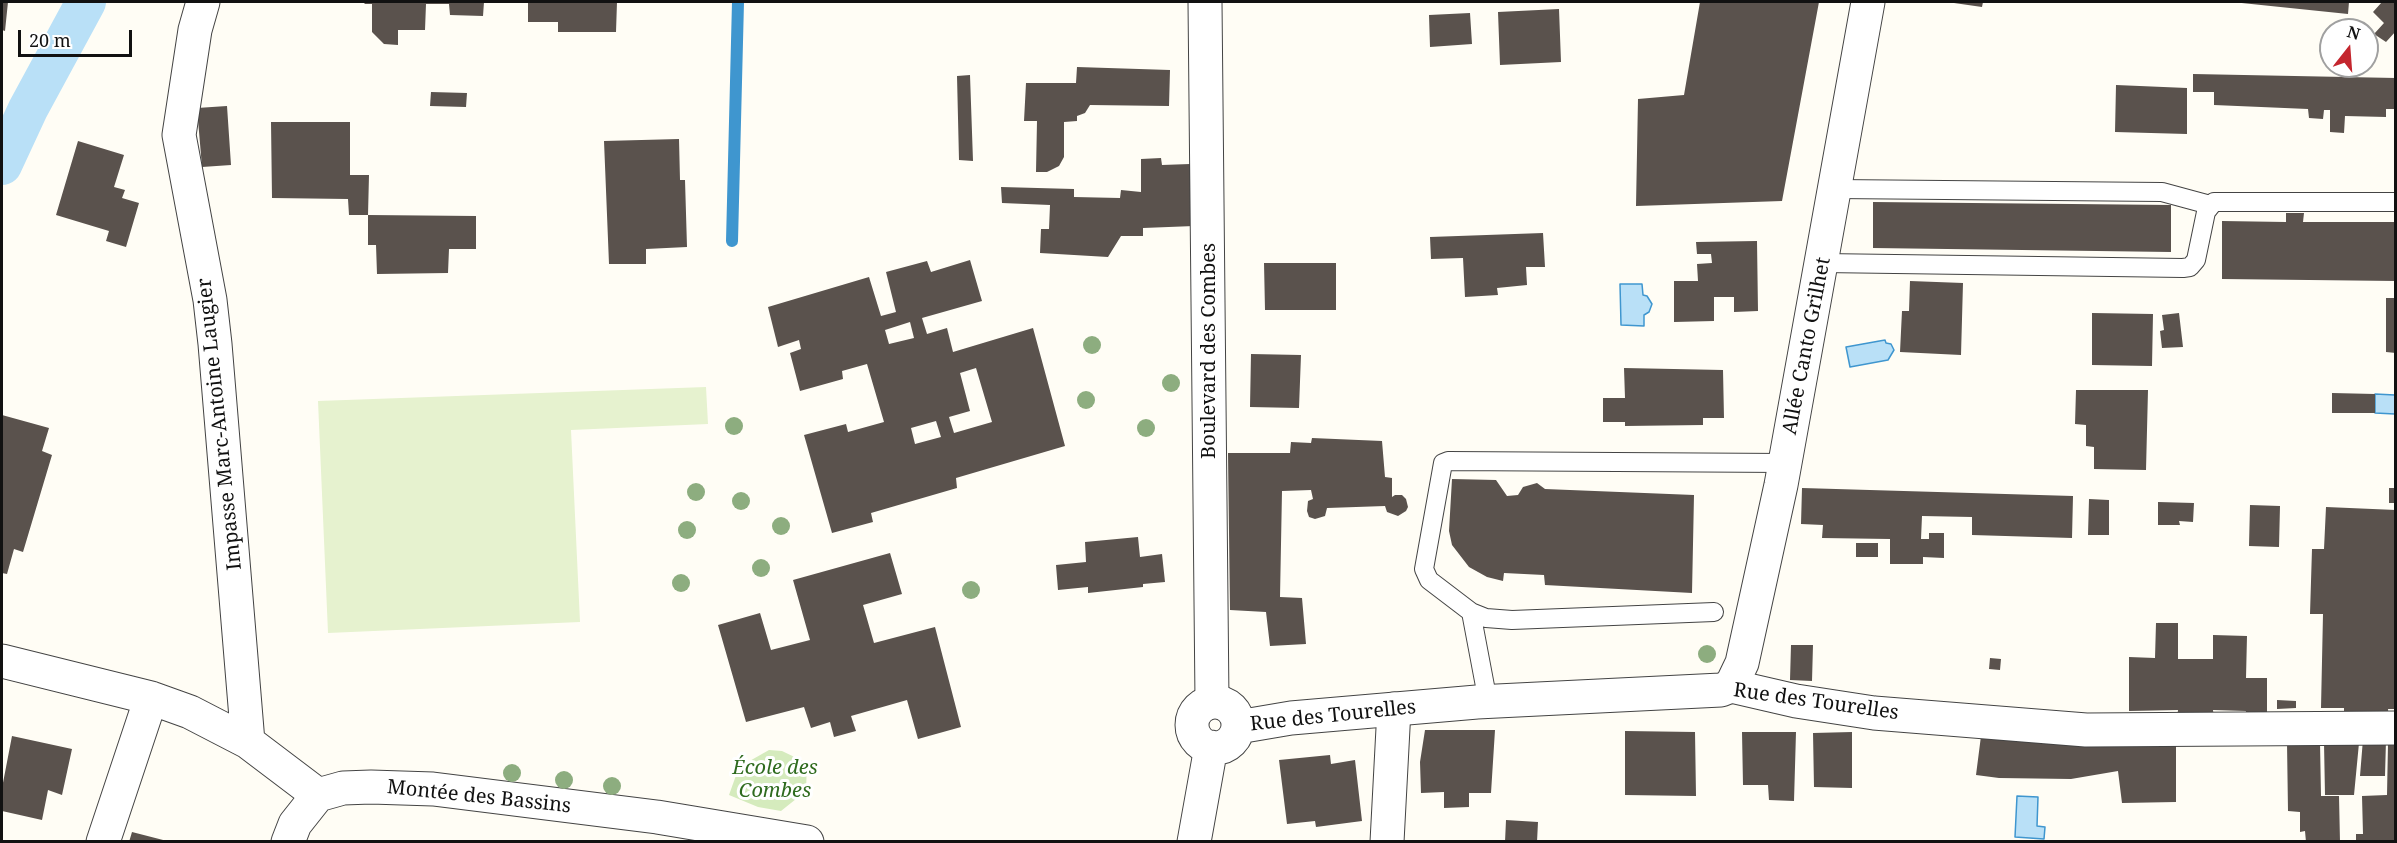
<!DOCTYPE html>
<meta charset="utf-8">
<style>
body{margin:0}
#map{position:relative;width:2397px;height:843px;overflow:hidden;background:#fffdf5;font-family:"Noto Serif",serif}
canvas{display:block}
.frame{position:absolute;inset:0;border:3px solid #111;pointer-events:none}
.north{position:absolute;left:2319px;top:18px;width:60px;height:60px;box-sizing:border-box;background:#fff;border:2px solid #a0a0a0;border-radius:50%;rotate:17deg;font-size:16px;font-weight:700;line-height:24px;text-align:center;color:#111}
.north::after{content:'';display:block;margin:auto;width:21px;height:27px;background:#c4262e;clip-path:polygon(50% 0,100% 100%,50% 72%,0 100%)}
.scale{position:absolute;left:18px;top:30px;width:114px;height:27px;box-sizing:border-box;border:3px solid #111;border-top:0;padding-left:8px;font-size:18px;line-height:21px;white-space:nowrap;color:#111;-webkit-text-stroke:4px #fff;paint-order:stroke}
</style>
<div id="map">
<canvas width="2397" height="843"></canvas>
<div class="frame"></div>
<div class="north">N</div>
<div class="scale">20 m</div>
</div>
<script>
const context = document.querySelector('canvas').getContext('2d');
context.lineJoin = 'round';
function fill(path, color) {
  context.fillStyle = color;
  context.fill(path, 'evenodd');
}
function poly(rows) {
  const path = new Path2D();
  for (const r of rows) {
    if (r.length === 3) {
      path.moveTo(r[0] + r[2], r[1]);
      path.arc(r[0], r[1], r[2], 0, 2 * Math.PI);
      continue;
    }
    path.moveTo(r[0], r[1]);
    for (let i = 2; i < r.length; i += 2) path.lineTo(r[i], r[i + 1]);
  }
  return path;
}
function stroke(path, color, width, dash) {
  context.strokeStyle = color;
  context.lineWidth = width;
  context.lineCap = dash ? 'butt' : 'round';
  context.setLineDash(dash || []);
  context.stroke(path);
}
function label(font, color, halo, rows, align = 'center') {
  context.font = font + ' "Noto Serif",serif';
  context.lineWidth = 6;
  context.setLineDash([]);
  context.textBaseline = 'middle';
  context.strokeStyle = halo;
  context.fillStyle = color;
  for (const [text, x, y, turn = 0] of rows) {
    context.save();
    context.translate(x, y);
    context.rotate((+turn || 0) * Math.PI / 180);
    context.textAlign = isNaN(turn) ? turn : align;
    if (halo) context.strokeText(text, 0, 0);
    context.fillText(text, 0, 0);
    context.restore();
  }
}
fill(poly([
 [769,750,782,751,807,763,806,791,781,811,758,807,729,795,739,767]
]), '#d5ebbd');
fill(poly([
 [706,387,708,424,571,430,580,622,328,633,318,401]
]), '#e6f2cf');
const water = poly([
 [1620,284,1642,284,1643,295,1647,296,1652,304,1649,312,1644,315,1644,326,1621,325,1620,284],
 [1885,340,1886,343,1891,344,1894,350,1888,360,1850,367,1846,347,1885,340],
 [2375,394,2395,395,2395,414,2375,413,2375,394],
 [2017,796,2038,797,2037,826,2045,827,2044,839,2015,837,2017,796]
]);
fill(water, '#b9e0f7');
stroke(water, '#3f96cf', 1.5);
stroke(poly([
 [732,241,738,2]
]), '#3f96cf', 12);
stroke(poly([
 [2,165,28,109,86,2]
]), '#b9e0f7', 40);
fill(poly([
 [2,2,8,2,5,31,2,30],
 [363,2,484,2,483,16,450,15,449,4,426,4,425,30,398,30,398,45,384,44,372,32,372,4,365,4],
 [528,2,617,2,616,32,558,32,558,22,528,22],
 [1700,2,1819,2,1782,201,1636,206,1638,99,1684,95],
 [1947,2,1983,2,1982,7],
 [2232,2,2349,2,2348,14],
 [2382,2,2396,2,2396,31,2386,42,2374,34,2384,23,2373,12],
 [1559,9,1561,62,1500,65,1498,12],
 [1470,13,1472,44,1430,47,1429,15],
 [1077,67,1170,70,1169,106,1090,105,1085,113,1077,116,1077,121,1064,122,1064,157,1059,166,1047,172,1036,172,1037,121,1024,121,1026,83,1076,83],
 [2193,74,2396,78,2396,109,2386,109,2386,117,2345,116,2344,133,2330,132,2330,110,2324,110,2323,119,2309,118,2308,109,2214,105,2214,92,2193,92],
 [970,75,973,161,959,160,957,76],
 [2116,85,2187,88,2187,134,2115,132],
 [431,92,467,93,466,107,430,106],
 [227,106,231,165,202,167,197,108],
 [271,122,350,122,350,175,369,175,368,215,476,216,476,249,449,249,448,273,377,274,376,245,368,245,368,215,349,215,348,199,272,198],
 [679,139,680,180,685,180,687,247,646,249,646,264,609,264,604,141],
 [78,141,124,155,114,187,125,190,122,198,139,203,126,247,106,241,109,231,56,215],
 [1161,158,1162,165,1190,164,1194,226,1143,228,1143,236,1121,236,1108,257,1040,253,1041,229,1049,229,1050,205,1002,203,1001,187,1074,189,1074,197,1120,198,1121,190,1141,192,1141,159],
 [1873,202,2171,205,2171,252,1873,248],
 [2286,213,2304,213,2303,222,2396,222,2396,281,2222,279,2222,221,2286,222],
 [1543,233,1545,267,1526,267,1527,285,1497,288,1498,295,1465,297,1463,258,1431,259,1430,237],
 [1757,241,1758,311,1734,312,1734,297,1714,297,1714,321,1674,322,1674,281,1698,281,1697,264,1712,263,1711,254,1697,254,1696,242],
 [970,260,982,301,922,318,927,334,947,328,953,352,1033,328,1065,446,956,478,957,488,871,513,873,522,832,533,804,435,846,424,848,432,884,422,867,364,842,371,843,379,800,391,790,353,801,349,799,340,778,347,768,307,869,277,881,316,896,312,886,272,927,261,931,272],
 [910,322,914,338,889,344,885,330],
 [976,368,992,422,954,433,949,417,970,411,960,373],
 [936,421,941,437,915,444,911,428],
 [1264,263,1336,263,1336,310,1265,310],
 [1910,281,1963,283,1961,355,1900,352,1902,311,1909,311],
 [2386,298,2396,298,2396,353,2386,352],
 [2092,313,2153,314,2152,366,2092,365],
 [2179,313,2183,347,2162,348,2160,331,2164,330,2162,315],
 [1251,354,1301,355,1299,408,1250,407],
 [1624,368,1723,370,1724,418,1703,418,1703,425,1625,426,1625,422,1603,422,1603,398,1625,398],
 [2076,390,2148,390,2146,470,2094,469,2094,447,2086,446,2086,425,2075,424],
 [2332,393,2375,394,2375,413,2332,413],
 [2,415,49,428,42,451,52,455,23,552,14,549,7,574,2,573],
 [1312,438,1382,441,1385,477,1392,478,1392,497,1395,495,1402,495,1406,499,1408,507,1406,511,1398,516,1387,512,1385,506,1327,508,1325,516,1315,519,1309,517,1307,511,1308,501,1313,499,1311,490,1282,491,1280,597,1302,598,1306,644,1270,646,1266,612,1230,610,1228,453,1290,453,1291,442,1311,443],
 [1452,479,1496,480,1507,496,1518,495,1523,487,1537,483,1545,489,1694,495,1692,593,1545,585,1544,575,1504,573,1503,581,1487,577,1469,567,1452,545,1449,531],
 [1802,488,2073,496,2072,538,1972,535,1972,517,1922,516,1921,539,1929,539,1929,533,1944,533,1944,558,1923,557,1923,564,1890,564,1890,539,1822,538,1823,525,1801,524],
 [2389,488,2396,488,2396,503,2389,503],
 [2089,499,2109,500,2109,535,2088,535],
 [2158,502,2194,503,2193,522,2179,521,2180,525,2158,525],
 [2250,505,2280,506,2279,547,2249,546],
 [2326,507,2396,510,2396,709,2388,709,2389,719,2344,719,2344,708,2321,708,2323,614,2310,614,2312,549,2324,549],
 [1138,537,1140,557,1162,554,1165,582,1143,584,1143,587,1088,593,1088,587,1058,590,1056,565,1086,562,1085,542],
 [1856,543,1878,543,1878,557,1856,557],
 [890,553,902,594,863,605,874,643,935,627,961,727,918,739,907,700,851,716,856,731,834,737,830,722,811,728,804,707,746,722,718,625,760,613,771,650,810,640,793,580],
 [2156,623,2178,623,2178,659,2213,659,2213,635,2247,636,2246,678,2267,678,2267,719,2245,719,2246,711,2213,710,2214,718,2177,719,2178,710,2129,711,2129,657,2155,658],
 [1791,645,1813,645,1812,681,1790,680],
 [1990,658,2001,659,2000,670,1989,669],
 [2277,700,2296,701,2296,708,2277,709],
 [1425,730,1495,730,1491,793,1469,793,1469,807,1444,808,1444,792,1421,793,1420,762],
 [1625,731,1695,732,1696,796,1625,795],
 [1742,732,1796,732,1794,801,1769,800,1768,785,1743,785],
 [1852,732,1852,788,1814,787,1813,733],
 [12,736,72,749,62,795,48,790,42,820,2,811,2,788],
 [1981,736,2176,745,2176,802,2122,803,2118,771,2071,779,1999,778,1976,775],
 [2363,739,2386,740,2385,776,2360,776],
 [2320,742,2321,796,2339,796,2340,842,2306,842,2305,831,2300,832,2300,812,2288,811,2287,743],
 [2324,743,2359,743,2354,795,2325,795],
 [2388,744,2396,744,2396,842,2356,842,2356,834,2363,834,2362,796,2387,795],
 [1330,755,1331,764,1355,760,1362,821,1316,827,1315,821,1287,824,1279,760],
 [1506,820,1538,822,1537,842,1505,842],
 [132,832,167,841,166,842,129,842]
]), '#5a524d');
const service = poly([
 [1836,189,2162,192,2210,205],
 [1823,263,2183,268,2190,267,2196,260,2206,212,2214,202,2396,202],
 [1471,612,1486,618,1512,620,1714,612],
 [1488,702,1471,612,1429,580,1424,569,1443,463,1448,461,1785,463]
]);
const minor = poly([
 [203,2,195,30,179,135,210,300,215,344,248,742],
 [1205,2,1212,701],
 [2,661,151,698,190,712,248,742,318,795],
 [1731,686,1796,701,1874,713,2086,730,2396,728],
 [103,842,151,698],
 [1387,842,1394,709]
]);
const tertiary = poly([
 [1215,725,23],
 [1238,727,1291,718,1477,702,1721,690,1731,686,1742,663,1781,485,1868,2],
 [288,842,295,824,318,795,343,788,371,787,433,789,657,817,807,842],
 [1194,842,1211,747]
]);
stroke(service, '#444', 20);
stroke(minor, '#444', 35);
stroke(tertiary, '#444', 35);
stroke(service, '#fff', 18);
stroke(minor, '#fff', 33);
stroke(tertiary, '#fff', 33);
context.fillStyle = '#8dad7f';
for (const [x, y] of [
 [1092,345],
 [1171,383],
 [1086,400],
 [734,426],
 [1146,428],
 [696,492],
 [741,501],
 [781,526],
 [687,530],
 [761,568],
 [681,583],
 [971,590],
 [1707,654],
 [512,773],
 [564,780],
 [612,786]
]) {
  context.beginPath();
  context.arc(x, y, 9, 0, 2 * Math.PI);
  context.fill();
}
label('20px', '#111', '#fff', [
 ["Allée Canto Grilhet",1807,346,-79],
 ["Boulevard des Combes",1209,351,-90],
 ["Impasse Marc-Antoine Laugier",220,424,-96],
 ["Rue des Tourelles",1816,702,8],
 ["Rue des Tourelles",1333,716,-6],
 ["Montée des Bassins",479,797,6]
]);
label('italic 20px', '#2f6b1f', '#fff', [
 ["École des",775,768],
 ["Combes",775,791]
]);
</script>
